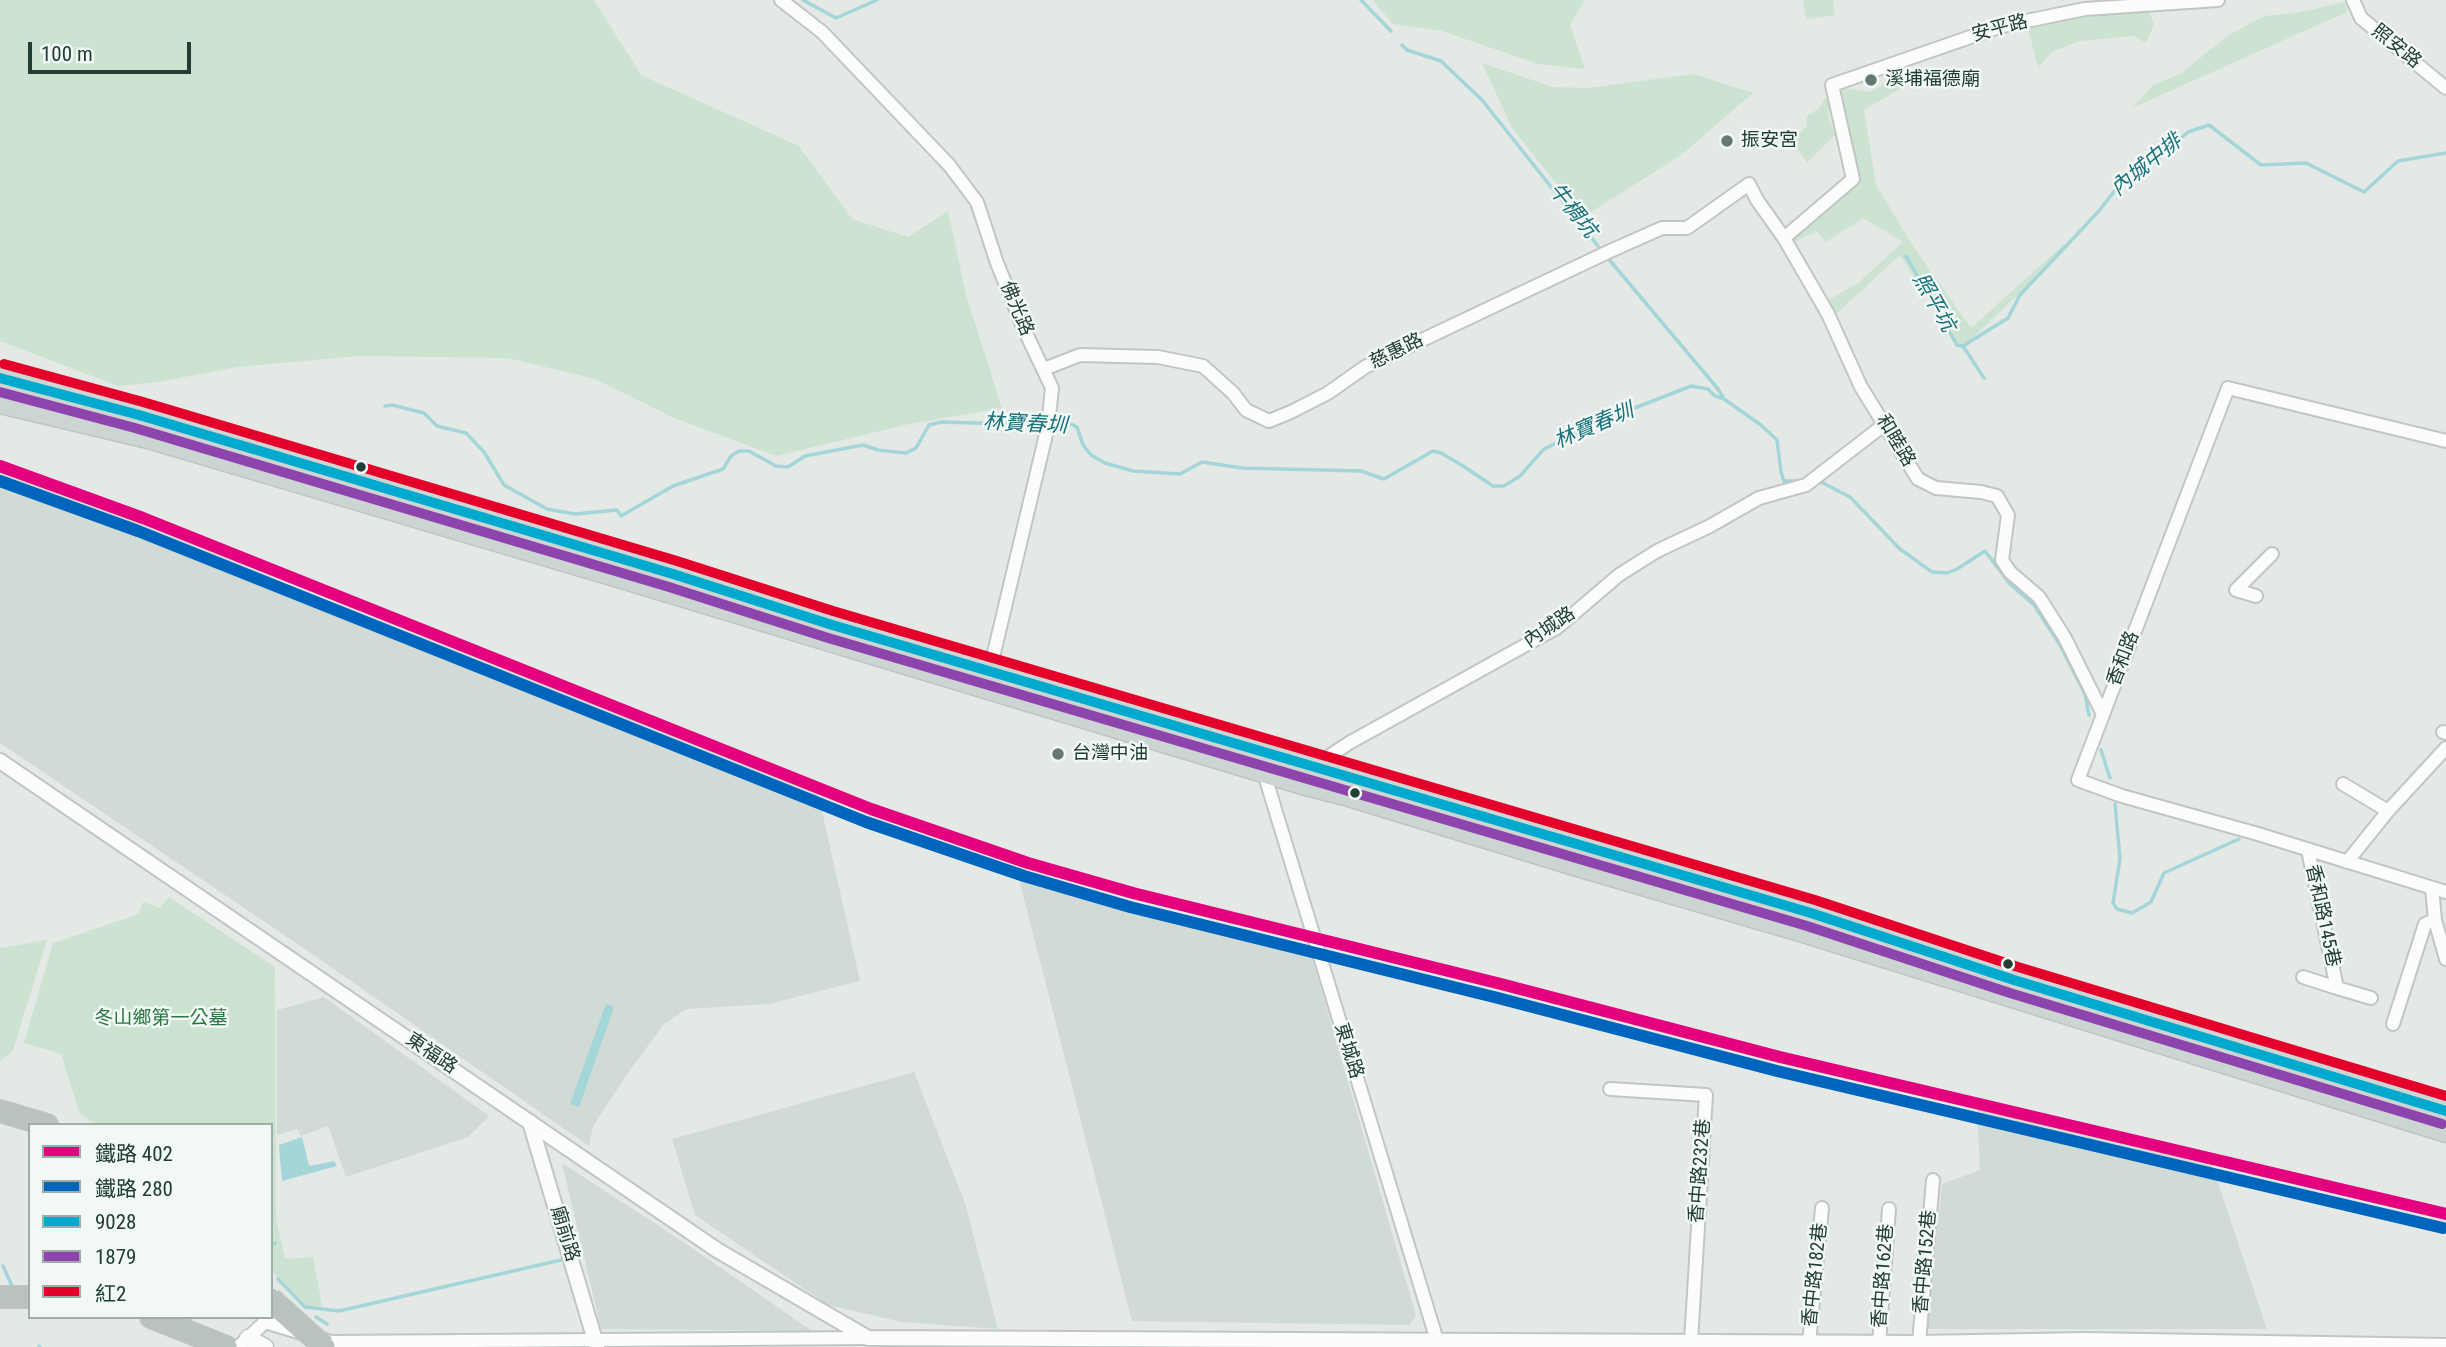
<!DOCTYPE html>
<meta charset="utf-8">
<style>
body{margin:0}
#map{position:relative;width:2446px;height:1347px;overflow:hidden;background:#e4e9e6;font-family:"Roboto Condensed","Noto Sans TC",sans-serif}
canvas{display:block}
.legend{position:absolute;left:28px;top:1123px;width:245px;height:196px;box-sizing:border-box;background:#f2f8f5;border:2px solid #9eada8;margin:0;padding:9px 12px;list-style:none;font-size:21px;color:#213d34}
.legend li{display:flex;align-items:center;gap:14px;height:35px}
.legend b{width:35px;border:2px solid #9eada8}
.scale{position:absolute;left:28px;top:42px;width:163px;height:32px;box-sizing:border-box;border:4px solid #213d34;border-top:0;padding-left:9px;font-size:21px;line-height:24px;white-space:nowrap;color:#213d34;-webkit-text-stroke:5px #f2f8f5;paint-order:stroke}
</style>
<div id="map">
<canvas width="2446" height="1347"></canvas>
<ul class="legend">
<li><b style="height:9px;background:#e5007d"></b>鐵路 402</li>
<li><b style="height:9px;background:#0065bd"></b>鐵路 280</li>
<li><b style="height:9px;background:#00a9ce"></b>9028</li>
<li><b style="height:9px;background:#8e44ad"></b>1879</li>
<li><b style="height:9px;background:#e4002b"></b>紅2</li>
</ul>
<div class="scale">100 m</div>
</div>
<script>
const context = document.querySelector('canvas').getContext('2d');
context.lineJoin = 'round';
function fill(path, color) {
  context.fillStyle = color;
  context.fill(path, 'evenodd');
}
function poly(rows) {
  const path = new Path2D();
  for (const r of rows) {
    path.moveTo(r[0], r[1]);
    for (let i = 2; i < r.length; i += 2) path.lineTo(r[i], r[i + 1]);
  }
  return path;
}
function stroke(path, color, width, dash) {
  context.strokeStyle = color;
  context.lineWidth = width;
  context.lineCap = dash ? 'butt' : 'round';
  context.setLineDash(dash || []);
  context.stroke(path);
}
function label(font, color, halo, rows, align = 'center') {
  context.font = font + ' "Roboto Condensed","Noto Sans TC",sans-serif';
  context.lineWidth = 5;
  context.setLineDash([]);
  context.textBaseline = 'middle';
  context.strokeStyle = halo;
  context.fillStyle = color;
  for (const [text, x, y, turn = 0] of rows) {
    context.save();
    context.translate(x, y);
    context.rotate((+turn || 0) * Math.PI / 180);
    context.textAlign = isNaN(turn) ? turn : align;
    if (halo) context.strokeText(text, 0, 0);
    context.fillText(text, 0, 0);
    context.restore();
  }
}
fill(poly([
 [0,464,293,586,818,793,860,981,769,1004,687,1009,664,1024,628,1073,593,1126,589,1146,299,945,0,743],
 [1019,879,1309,948,1416,1315,1410,1325,1132,1321],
 [324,997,489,1116,468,1137,346,1177,328,1126,301,1136,297,1129,277,1135,277,1010],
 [914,1072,965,1203,998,1329,902,1322,828,1305,695,1215,672,1139],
 [1977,1106,2210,1159,2267,1329,1927,1329,1942,1184,1980,1170],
 [562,1163,682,1241,812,1331,601,1329]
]), '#d1dbd6');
fill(poly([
 [0,0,594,0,641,75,799,146,852,219,908,237,948,211,966,295,1002,408,909,424,776,456,674,418,595,379,508,358,358,356,238,367,158,382,118,386,0,341],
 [1373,0,1589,0,1585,0,1570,25,1585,69,1538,64,1442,31,1393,24],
 [1803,0,1833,0,1835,15,1806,19],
 [2345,2,2347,12,2132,108,2153,85,2180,74,2229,35,2264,16,2296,13],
 [2116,13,2150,13,2154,25,2146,43,2133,36,2080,41,2052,52,2038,68,2028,28,2076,17],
 [1482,63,1553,87,1588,88,1694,74,1753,93,1680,156,1583,217,1512,128],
 [1898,76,1900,89,1864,110,1876,185,1913,246,1971,328,2064,244,2068,247,1961,349,1900,255,1835,315,1827,301,1858,283,1903,242,1863,218,1826,242,1817,231,1794,242,1791,237,1860,179,1841,92,1845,88,1870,92],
 [1825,98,1831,105,1828,114,1835,135,1807,163,1792,140,1807,126,1806,117,1819,108],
 [169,897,275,967,276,1218,285,1259,313,1257,322,1306,305,1307,271,1270,271,1125,97,1125,80,1114,61,1054,24,1043,53,943,139,914,143,902,160,908],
 [47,940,13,1050,0,1062,0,948]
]), '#cce3d1');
fill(poly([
 [606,1004,614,1007,579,1107,570,1104],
 [302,1137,309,1166,334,1161,337,1166,282,1181,279,1145]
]), '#a3d5d9');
stroke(poly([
 [803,0,836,18,877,0],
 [1361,0,1391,31],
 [1402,45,1407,50,1441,61,1482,100,1602,251],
 [1906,256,1957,345,1963,346,1984,378],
 [1607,257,1718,389,1724,399],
 [1963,346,2008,318,2020,295,2098,212,2124,179,2141,174,2188,132,2209,125,2261,165,2306,163,2364,192,2398,161,2446,153],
 [385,406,392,405,424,413,437,426,466,433,484,452,504,485,547,509,575,514,617,510,621,516,673,486,723,469,731,456,739,451,749,451,776,466,788,467,805,456,863,445,878,450,906,453,916,448,929,425,941,422,1044,425],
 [1052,425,1071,424,1077,427,1083,445,1091,455,1105,463,1133,471,1180,474,1202,462,1242,468,1361,471,1384,479,1433,451,1441,453,1463,466,1493,486,1504,486,1520,476,1544,449,1604,420,1691,386,1708,389,1715,396,1724,399,1761,425,1777,440,1781,472,1784,481,1797,481],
 [1819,481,1850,497,1900,549,1932,572,1947,573,1957,569,1985,551,2010,584,2034,605,2060,645,2085,694,2089,715],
 [2101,750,2110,778],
 [2115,804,2120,859,2113,903,2117,909,2132,913,2151,902,2164,873,2239,839],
 [271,1245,275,1243],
 [3,1266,14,1290],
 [278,1279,305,1307,339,1311,561,1260],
 [316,1317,327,1324],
 [190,1320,190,1317],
 [39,1346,40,1347]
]), '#a3d5d9', 3.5);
const minor = poly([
 [781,0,822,32,949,165,977,202,997,263,1023,327,1052,388,1048,426,988,678],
 [2353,0,2361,18,2446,88],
 [1784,238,1853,179,1832,85,2002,26,2085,9,2218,0],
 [1044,369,1080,355,1158,357,1203,366,1233,393,1246,410,1269,421,1291,412,1328,393,1365,367,1608,252,1662,228,1687,228,1749,184,1757,200,1784,238,1828,314,1861,387,1918,479,1936,488,1981,492,1997,496,2008,515,2002,560,2010,572,2039,597,2065,638,2103,714],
 [2446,441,2228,388,2078,780,2122,796,2258,834,2446,892],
 [2256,596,2236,590,2272,554],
 [2443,732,2446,733],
 [1268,754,1264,773,1439,1347],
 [2343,784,2388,811],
 [1302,785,1313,767,1349,743,1558,627,1619,575,1657,551,1710,526,1759,498,1806,485,1885,424],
 [2308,850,2337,988,2371,998],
 [2347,862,2388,811,2446,748],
 [2432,888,2435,920,2446,959],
 [2303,977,2337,988],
 [2393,1024,2425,924,2435,920],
 [1610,1089,1706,1095,1691,1342],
 [1809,1343,1822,1208],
 [1879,1343,1889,1209],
 [1919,1343,1933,1180],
 [238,1347,265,1322,331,1342,868,1338]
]);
const tertiary = poly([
 [0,761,717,1250,868,1338,1919,1343,2084,1340,2446,1346],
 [530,1122,597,1347]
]);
const secondary = poly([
 [248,1338,265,1347]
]);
const primary = poly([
 [0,378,139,415,673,574,829,624,1811,913,2014,980,2446,1111],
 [0,404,148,439,618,578,1302,785,1345,796,1577,867,1803,933,2446,1133]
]);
const motorway = poly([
 [0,1111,47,1125],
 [0,1297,30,1297],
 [151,1317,226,1347]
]);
stroke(minor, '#c1c6c3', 16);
stroke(tertiary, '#c1c6c3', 18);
stroke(secondary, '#bfc7c3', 19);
stroke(primary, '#bcc5c2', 21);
stroke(motorway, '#bcc5c2', 24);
stroke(minor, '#fbfcfb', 12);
stroke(tertiary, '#fbfcfb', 14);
stroke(secondary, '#fbfcfb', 16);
stroke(primary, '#cdd5d2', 18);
stroke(motorway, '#bac2c0', 21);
const motorwayBridge = poly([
 [271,1299,324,1347]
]);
stroke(motorwayBridge, '#bcc5c2', 24, []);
stroke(motorwayBridge, '#bac2c0', 21);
stroke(poly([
 [0,378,139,415,673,574,829,624,1811,913,2014,980,2446,1111]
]), '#00a9ce', 10);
stroke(poly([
 [0,392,135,428,669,587,825,637,1807,926,2010,993,2442,1124]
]), '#8e44ad', 10);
stroke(poly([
 [4,364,143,402,677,561,833,611,1815,900,2018,967,2446,1096]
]), '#e4002b', 10);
stroke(poly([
 [0,466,143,518,871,809,1028,863,1133,893,1501,984,1780,1057,2446,1214]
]), '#e5007d', 12);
stroke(poly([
 [0,481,138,531,866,822,1024,876,1130,907,1498,998,1777,1071,2443,1228]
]), '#0065bd', 12);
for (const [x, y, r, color] of [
 [1871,80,7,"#657972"],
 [1727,141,7,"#657972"],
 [361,467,6,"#213d34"],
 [1058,754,7,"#657972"],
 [1355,793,6,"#213d34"],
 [2008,964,6,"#213d34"]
]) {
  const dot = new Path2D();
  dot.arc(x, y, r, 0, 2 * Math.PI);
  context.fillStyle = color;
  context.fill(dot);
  stroke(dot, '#f2f8f5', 2.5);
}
label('19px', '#213d34', '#f2f8f5', [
 ["安平路",2000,29,-15],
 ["照安路",2396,47,39],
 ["佛光路",1016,309,67],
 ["慈惠路",1397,352,-26],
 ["和睦路",1895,441,59],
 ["內城路",1550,628,-34],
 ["香和路",2124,659,-69],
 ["香和路145巷",2322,916,78],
 ["東城路",1348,1051,73],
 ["東福路",431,1054,34],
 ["香中路232巷",1701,1171,-86],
 ["廟前路",564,1234,73],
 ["香中路152巷",1926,1262,-85],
 ["香中路182巷",1816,1275,-84],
 ["香中路162巷",1884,1276,-86]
]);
label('19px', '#213d34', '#f2f8f5', [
 ["溪埔福德廟",1885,80],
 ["振安宮",1741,141],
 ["台灣中油",1072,754]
], 'left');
label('19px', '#2a7541', '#f2f8f5', [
 ["冬山鄉第一公墓",161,1019]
]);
label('italic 21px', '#19727b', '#f2f8f5', [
 ["內城中排",2147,166,-39],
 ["牛椆坑",1572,211,51],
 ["照平坑",1933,303,60],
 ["林寶春圳",1025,425,3],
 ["林寶春圳",1594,427,-23]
]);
</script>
